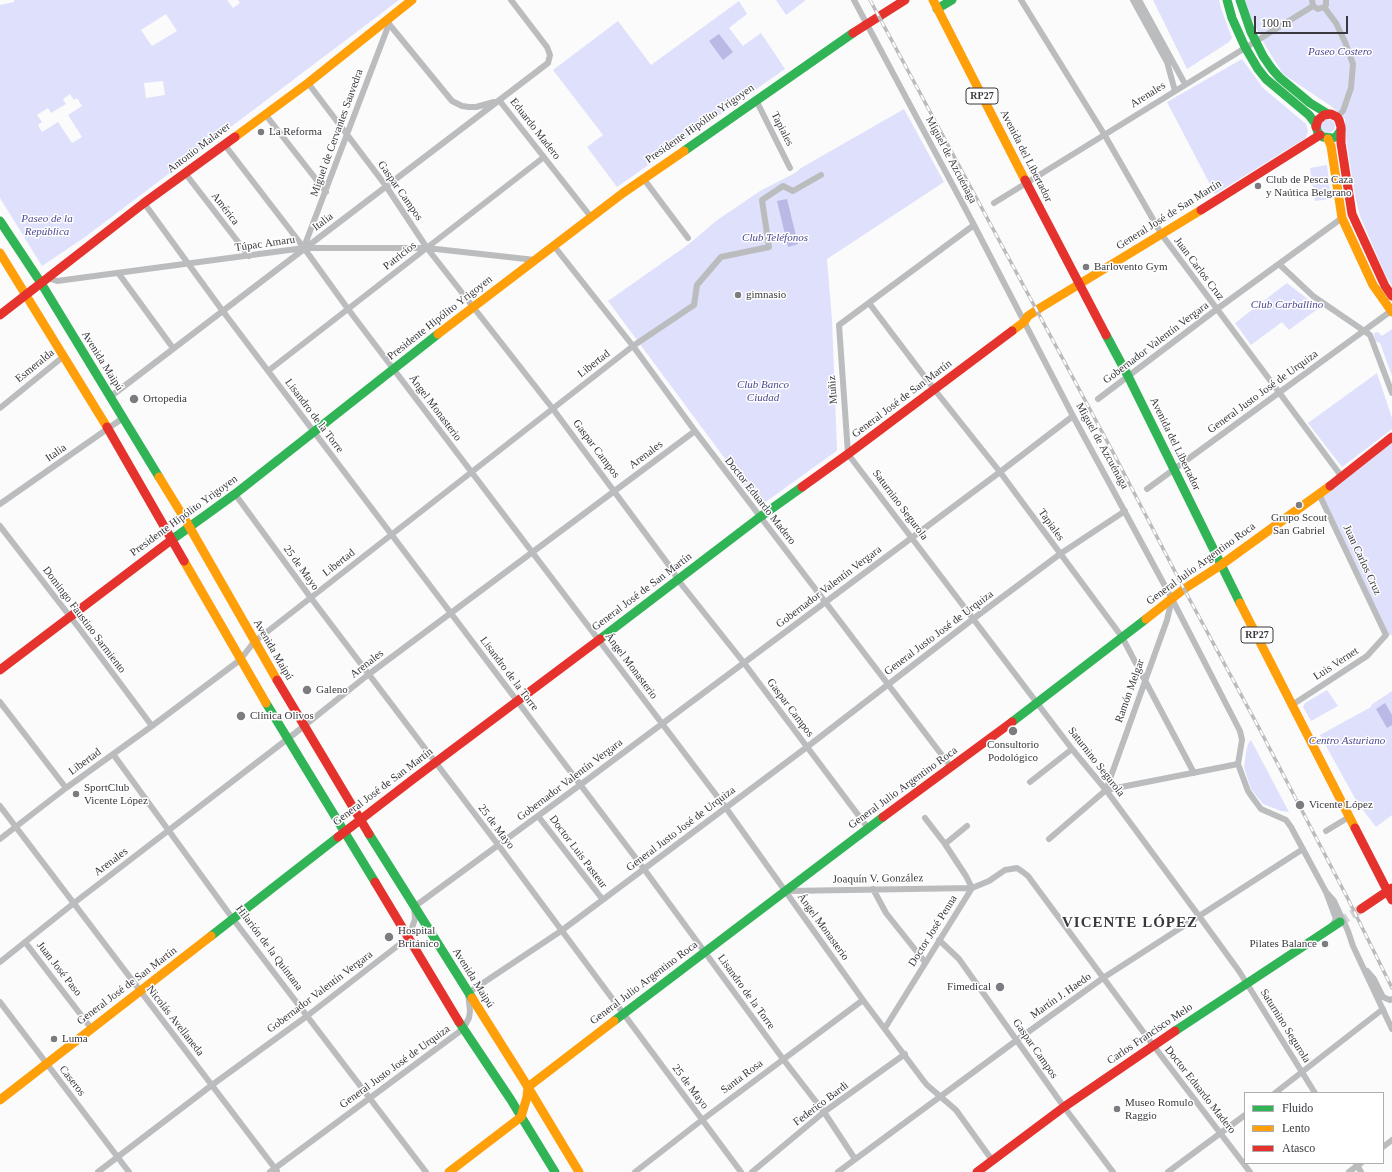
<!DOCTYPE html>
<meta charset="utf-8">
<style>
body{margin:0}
#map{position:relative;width:1392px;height:1172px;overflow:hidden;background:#fbfbfc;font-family:"Times New Roman",serif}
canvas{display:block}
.legend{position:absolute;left:1244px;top:1092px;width:140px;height:72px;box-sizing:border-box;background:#fff;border:1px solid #afafb2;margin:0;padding:5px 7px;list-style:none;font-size:12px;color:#38383e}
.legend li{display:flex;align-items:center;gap:8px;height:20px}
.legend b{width:20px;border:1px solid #afafb2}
.scale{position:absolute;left:1254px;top:16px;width:94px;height:18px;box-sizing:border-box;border:2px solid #38383e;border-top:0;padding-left:5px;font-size:12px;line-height:14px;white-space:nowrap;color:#38383e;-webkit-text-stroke:3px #fff;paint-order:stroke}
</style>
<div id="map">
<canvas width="1392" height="1172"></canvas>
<ul class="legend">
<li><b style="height:5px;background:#30b455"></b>Fluido</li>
<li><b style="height:5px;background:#ff9f0a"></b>Lento</li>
<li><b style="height:5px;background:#e5322d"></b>Atasco</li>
</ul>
<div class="scale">100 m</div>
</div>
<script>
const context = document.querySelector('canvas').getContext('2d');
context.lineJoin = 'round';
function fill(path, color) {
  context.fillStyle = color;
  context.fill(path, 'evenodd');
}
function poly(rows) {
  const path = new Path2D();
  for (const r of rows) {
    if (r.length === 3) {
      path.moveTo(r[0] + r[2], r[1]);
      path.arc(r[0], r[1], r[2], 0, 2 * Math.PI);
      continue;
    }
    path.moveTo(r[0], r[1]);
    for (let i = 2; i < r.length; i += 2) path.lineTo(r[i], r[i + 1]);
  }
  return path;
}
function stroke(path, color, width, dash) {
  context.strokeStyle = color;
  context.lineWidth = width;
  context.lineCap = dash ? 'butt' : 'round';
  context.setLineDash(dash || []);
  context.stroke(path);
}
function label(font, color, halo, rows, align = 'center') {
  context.font = font + ' "Times New Roman",serif';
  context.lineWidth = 3;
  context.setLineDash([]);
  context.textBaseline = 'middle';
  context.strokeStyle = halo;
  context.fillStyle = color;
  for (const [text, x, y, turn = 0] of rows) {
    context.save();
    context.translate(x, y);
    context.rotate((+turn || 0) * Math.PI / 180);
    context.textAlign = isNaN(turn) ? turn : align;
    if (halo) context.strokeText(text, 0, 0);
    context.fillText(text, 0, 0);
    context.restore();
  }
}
fill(poly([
 [14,0,227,0,233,8,240,3,238,0,399,0,85,237,42,266,0,198,0,5,14,2],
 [166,14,177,31,152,46,141,30],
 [163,81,165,95,146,98,144,83],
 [70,94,74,100,77,98,82,106,68,115,82,137,72,143,58,122,42,132,38,125,42,122,37,115,48,108,51,113,66,104,63,99],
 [776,0,806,0,786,15],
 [1153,0,1219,0,1221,8,1232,38,1229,42,1187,69],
 [1245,0,1392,0,1392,286,1385,274,1360,216,1355,196,1345,132,1345,119,1331,106,1283,74,1265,45,1246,8],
 [739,1,747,14,729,28,743,46,761,33,785,69,617,187,587,147,603,135,553,70,618,21,651,65],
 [1242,59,1263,88,1306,124,1308,131,1306,138,1215,194,1167,102],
 [904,109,944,182,827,259,832,320,837,450,835,452,760,506,608,301,689,244,716,221,760,191,795,173,801,168],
 [1328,126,7],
 [1327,165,1331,199,1315,201,1310,168],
 [1287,283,1319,308,1289,330,1282,322,1251,345,1235,323],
 [1392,329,1392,376,1380,343,1375,341,1374,333,1378,332,1382,336],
 [1377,373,1392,418,1392,429,1342,467,1308,423],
 [1392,439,1392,635,1386,635,1319,494],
 [1327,690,1338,706,1311,721,1303,707,1305,703],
 [1392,691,1392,815,1376,827,1357,802,1320,735,1371,707,1371,705],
 [1251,740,1289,812,1281,811,1263,804,1251,789,1244,767,1246,752,1248,744]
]), '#dee0fc');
fill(poly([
 [719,34,733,52,723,60,709,41],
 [787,199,798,244,788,247,777,201],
 [1385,703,1392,715,1392,725,1387,728,1376,709]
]), '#b8bae5');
stroke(poly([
 [1340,922,1361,909]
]), '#d4d4d6', 9, [9, 4.5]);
stroke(poly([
 [854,0,974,225,1073,416,1172,599,1240,731,1242,740,1238,764,1248,791,1255,801,1261,809,1286,820,1291,827,1326,892,1336,919,1332,926],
 [1021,0,1104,134,1162,235,1342,477],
 [1133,0,1167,62,1175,91],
 [1139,0,1185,84],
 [1312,0,1313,6,1318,9,1324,7,1326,5,1326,0],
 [1324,7,1336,23,1345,42,1353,64,1351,88,1343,111,1337,117],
 [388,21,389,24,452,101,462,106,469,107,476,107,494,102],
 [308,83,386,186,427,248,553,409,671,568,678,580,744,663,868,828],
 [499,100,591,217],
 [756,100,790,168],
 [265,114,326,192],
 [224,144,304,248,348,309,726,808,863,1000,923,1080,927,1085,956,1110,992,1160],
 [185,173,249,256],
 [643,178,688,238],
 [144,203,222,310,644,869,783,1059,824,1112,855,1159],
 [994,203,1313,6],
 [974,225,839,325,848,454,1072,749,1106,790,1199,916,1239,971,1315,1093],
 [554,246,633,346,695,431,951,767],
 [304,247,389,24],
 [1279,264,1313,296,1370,335,1392,393],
 [119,274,173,348],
 [47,278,57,281,304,248,427,248,535,260],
 [869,303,934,389,1000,472,1122,637,1194,773],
 [268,371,544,157],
 [110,397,548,63,550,55,547,47,511,0],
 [1098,399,1217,309,1342,218],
 [0,408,64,356],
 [1147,489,1391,311],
 [235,494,311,598,499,846,741,1172],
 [0,504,123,418],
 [0,526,79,628,152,726],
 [0,702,66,788],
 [1292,705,1367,656,1386,635,1319,494],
 [113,754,233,919,426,1172],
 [1030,782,1072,749],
 [1106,790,1167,620,1172,599],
 [0,806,277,1171],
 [538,816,603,900],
 [925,818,945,844,966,876,972,888],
 [1326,831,1349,817],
 [0,839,66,788,152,726,240,660,254,642,633,346,694,305,697,285,721,257,769,247,762,200,783,186,793,191,821,175],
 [1049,839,1106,790,1238,764],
 [945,844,967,826],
 [873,889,886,913,925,962],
 [787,891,972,888,989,881,1005,870,1017,868,1023,872,1028,876,1153,1045,1250,1172],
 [1327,893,1334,901,1348,931,1353,946,1392,1029],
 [939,940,959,959,1064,1107,1113,1172],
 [25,942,91,1028],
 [0,962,74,903,294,734,369,674,695,431],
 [1367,971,1374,979,1383,997,1390,1000,1392,999],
 [0,1002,129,1172],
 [885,1028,972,888],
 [1275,1093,1383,1009],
 [1383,1147,1392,1140],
 [1356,1163,1361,1172],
 [98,1172,212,1085,307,1016,409,937,415,919,414,907,580,785,1000,472,1073,416],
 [270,1172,463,1029,469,1018,470,1011,468,993,561,931,807,747,973,619,1060,554,1125,511],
 [635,1172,702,1120,863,1000],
 [752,1172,824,1112,905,1054],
 [838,1172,1017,1040,1103,978,1303,849],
 [1168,1172,1245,1115],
 [1349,1172,1361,1163]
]), '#bbbcbe', 6);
stroke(poly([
 [1227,0,1232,18,1245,47,1258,69,1266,79,1309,115,1315,123,1318,133,1323,137,1332,138,1336,137,1341,130],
 [1240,0,1251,32,1263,56,1272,69,1280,78,1310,103,1328,114],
 [937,9,952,0],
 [684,151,853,33],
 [0,221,41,283,159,477],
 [1106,335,1128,376,1240,603],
 [170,541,235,494,438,334],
 [600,639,760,517,802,487],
 [266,703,375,882],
 [1012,722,1146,619],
 [369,834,472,998],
 [211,936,338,837],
 [614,1021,883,817],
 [459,1022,511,1100,555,1172],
 [1175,1031,1340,922]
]), '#30b455', 9);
stroke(poly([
 [933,0,1025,180],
 [235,137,308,83,412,0],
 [1328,139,1331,146,1342,218,1373,285,1392,312],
 [0,253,107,427],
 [1012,331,1024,322,1028,316,1040,308,1201,210],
 [438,334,623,193,684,151],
 [159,477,186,521,277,680],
 [184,561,266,703],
 [1240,603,1355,828],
 [1146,619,1184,589,1221,565,1330,486],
 [472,998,523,1079,579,1172],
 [0,1100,211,936],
 [449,1172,521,1117,527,1097,528,1087,614,1021]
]), '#ff9f0a', 9);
stroke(poly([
 [853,33,905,0],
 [1316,127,1318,120,1324,115,1331,114,1337,117,1339,120,1341,127,1341,143,1352,214,1385,286,1392,296],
 [1025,180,1106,335],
 [1201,210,1320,135],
 [0,315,144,203,235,137],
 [107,427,184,561],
 [1330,486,1392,437],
 [802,487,848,454,1012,331],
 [0,670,170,541],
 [277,680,369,834],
 [883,817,1012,722],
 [1355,828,1392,900],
 [338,837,412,780,600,639],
 [375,882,459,1022],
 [1361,909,1392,888],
 [977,1172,1064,1107,1175,1031]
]), '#e5322d', 9);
const rail = poly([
 [870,0,1115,456,1184,589,1259,728,1348,899,1392,988]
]);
stroke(rail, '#bbbbbd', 3.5);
stroke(rail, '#fff', 2, [6]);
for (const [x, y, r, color] of [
 [261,132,4,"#7c7c80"],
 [1258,186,4,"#7c7c80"],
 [1086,267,4,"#7c7c80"],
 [738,295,4,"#7c7c80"],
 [134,399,5,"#7c7c80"],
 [1299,505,4,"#7c7c80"],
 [307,690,5,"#7c7c80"],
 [241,716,5,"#7c7c80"],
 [1013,731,5,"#7c7c80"],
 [76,794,4,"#7c7c80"],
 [1300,805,5,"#7c7c80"],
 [389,937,5,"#7c7c80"],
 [1325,944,4,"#7c7c80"],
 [1000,987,5,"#7c7c80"],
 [54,1039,4,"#7c7c80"],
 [1117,1109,4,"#7c7c80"]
]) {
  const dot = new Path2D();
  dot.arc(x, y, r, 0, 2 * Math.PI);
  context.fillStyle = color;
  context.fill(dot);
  stroke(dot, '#fff', 1.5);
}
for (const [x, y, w] of [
 [982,96,32],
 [1257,635,32]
]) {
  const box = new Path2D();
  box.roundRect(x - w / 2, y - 8, w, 16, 3);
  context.fillStyle = '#fff';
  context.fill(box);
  stroke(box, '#38383e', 1);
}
label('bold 10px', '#38383e', null, [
 ["RP27",982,96],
 ["RP27",1257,635]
]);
label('italic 11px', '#4b4893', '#fff', [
 ["Paseo Costero",1340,52],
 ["Paseo de la",47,219],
 ["República",47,232],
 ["Club Teléfonos",775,238],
 ["Club Carballino",1287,305],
 ["Club Banco",763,385],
 ["Ciudad",763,398],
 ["Centro Asturiano",1347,741]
]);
label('11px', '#38383e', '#fff', [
 ["Arenales",1148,95,-32],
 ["Presidente Hipólito Yrigoyen",700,124,-35],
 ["Eduardo Madero",535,129,52],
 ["Tapiales",782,129,63],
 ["Miguel de Cervantes Saavedra",337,133,-70],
 ["Antonio Malaver",199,148,-37],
 ["Avenida del Libertador",1026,156,63],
 ["Miguel de Azcuénaga",951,160,62],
 ["Gaspar Campos",400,191,55],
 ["América",225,209,52],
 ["General José de San Martín",1169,215,-32],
 ["Italia",323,222,-37],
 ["Túpac Amaru",265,244,-8],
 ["Patricios",400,256,-38],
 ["Juan Carlos Cruz",1199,269,53],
 ["Presidente Hipólito Yrigoyen",440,318,-38],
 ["Gobernador Valentín Vergara",1156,343,-37],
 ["Avenida Maipú",102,361,58],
 ["Libertad",594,364,-38],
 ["Esmeralda",35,366,-39],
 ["Muñiz",833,390,-94],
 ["General Justo José de Urquiza",1263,392,-36],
 ["General José de San Martín",902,399,-37],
 ["Ángel Monasterio",435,408,53],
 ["Lisandro de la Torre",314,416,53],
 ["Avenida del Libertador",1175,444,64],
 ["Miguel de Azcuénaga",1102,446,61],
 ["Gaspar Campos",596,449,53],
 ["Italia",56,453,-35],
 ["Arenales",646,455,-37],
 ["Doctor Eduardo Madero",760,501,52],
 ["Saturnino Segurola",900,505,53],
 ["Presidente Hipólito Yrigoyen",184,516,-36],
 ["Tapiales",1051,525,54],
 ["Juan Carlos Cruz",1362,560,65],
 ["Libertad",339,563,-38],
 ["General Julio Argentino Roca",1201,564,-36],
 ["25 de Mayo",301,568,54],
 ["Gobernador Valentín Vergara",829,587,-37],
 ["General José de San Martín",642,592,-37],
 ["Domingo Faustino Sarmiento",84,620,53],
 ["General Justo José de Urquiza",939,633,-37],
 ["Avenida Maipú",273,650,60],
 ["Arenales",367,664,-38],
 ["Luis Vernet",1336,664,-33],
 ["Ángel Monasterio",631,666,53],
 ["Lisandro de la Torre",509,674,53],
 ["Ramón Melgar",1130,691,-70],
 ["Gaspar Campos",790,708,53],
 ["Libertad",85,762,-36],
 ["Saturnino Segurola",1096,762,52],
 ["Gobernador Valentín Vergara",570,780,-37],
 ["General José de San Martín",383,787,-37],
 ["General Julio Argentino Roca",903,788,-36],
 ["25 de Mayo",496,827,53],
 ["General Justo José de Urquiza",681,829,-37],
 ["Doctor Luis Pasteur",578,852,53],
 ["Arenales",111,862,-37],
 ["Joaquín V. González",878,879,-1],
 ["Ángel Monasterio",823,927,54],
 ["Doctor José Penna",933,931,-58],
 ["Hilarión de la Quintana",269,948,53],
 ["Juan José Paso",59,969,52],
 ["Avenida Maipú",473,978,58],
 ["General Julio Argentino Roca",644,983,-37],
 ["General José de San Martín",127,986,-37],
 ["Gobernador Valentín Vergara",320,992,-37],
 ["Lisandro de la Torre",746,992,54],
 ["Martín J. Haedo",1061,996,-35],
 ["Nicolás Avellaneda",175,1021,52],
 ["Saturnino Segurola",1285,1026,58],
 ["Carlos Francisco Melo",1150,1034,-34],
 ["Gaspar Campos",1035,1049,55],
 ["General Justo José de Urquiza",395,1067,-36],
 ["Santa Rosa",742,1077,-37],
 ["Caseros",72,1081,52],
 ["25 de Mayo",690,1087,53],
 ["Doctor Eduardo Madero",1200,1090,52],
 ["Federico Bardi",821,1104,-37]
]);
label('11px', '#38383e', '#fff', [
 ["La Reforma",269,132],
 ["Club de Pesca Caza",1266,180],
 ["y Naútica Belgrano",1266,193],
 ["Barlovento Gym",1094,267],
 ["gimnasio",746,295],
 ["Ortopedia",143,399],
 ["Grupo Scout",1299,518,"center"],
 ["San Gabriel",1299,531,"center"],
 ["Galeno",316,690],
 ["Clínica Olivos",250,716],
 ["Consultorio",1013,745,"center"],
 ["Podológico",1013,758,"center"],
 ["SportClub",84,788],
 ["Vicente López",84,801],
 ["Vicente López",1309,805],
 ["Hospital",398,931],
 ["Británico",398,944],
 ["Pilates Balance",1317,944,"right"],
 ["Fimedical",991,987,"right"],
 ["Luma",62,1039],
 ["Museo Romulo",1125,1103],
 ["Raggio",1125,1116]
], 'left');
context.letterSpacing = '1px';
label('bold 15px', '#38383e', '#fff', [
 ["VICENTE LÓPEZ",1130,923]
]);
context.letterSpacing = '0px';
</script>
